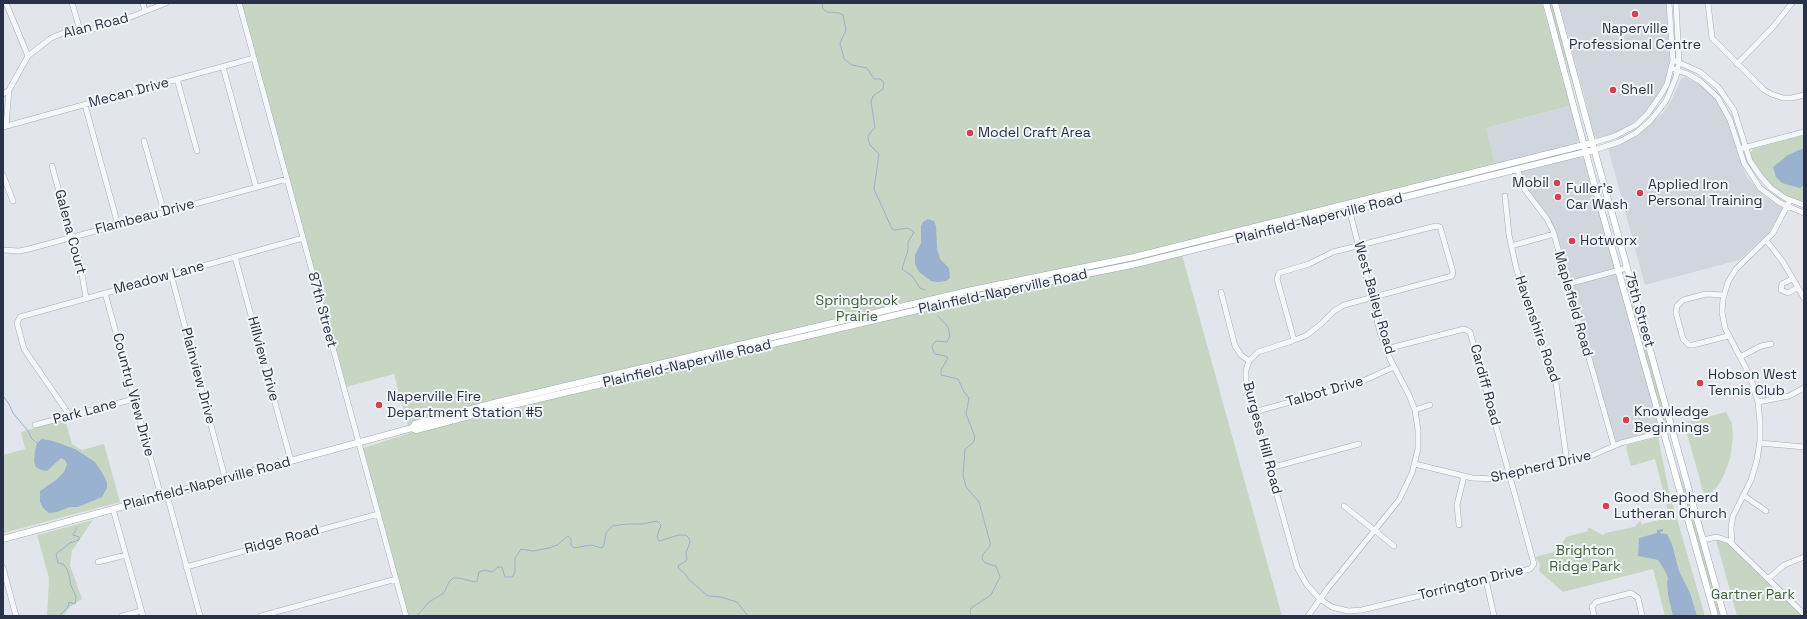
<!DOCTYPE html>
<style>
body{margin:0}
#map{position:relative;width:1807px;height:619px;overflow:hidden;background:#e2e6ec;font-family:"Space Grotesk",sans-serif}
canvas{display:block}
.frame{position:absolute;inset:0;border:4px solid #283246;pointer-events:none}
</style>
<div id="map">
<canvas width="1807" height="619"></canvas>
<div class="frame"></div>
</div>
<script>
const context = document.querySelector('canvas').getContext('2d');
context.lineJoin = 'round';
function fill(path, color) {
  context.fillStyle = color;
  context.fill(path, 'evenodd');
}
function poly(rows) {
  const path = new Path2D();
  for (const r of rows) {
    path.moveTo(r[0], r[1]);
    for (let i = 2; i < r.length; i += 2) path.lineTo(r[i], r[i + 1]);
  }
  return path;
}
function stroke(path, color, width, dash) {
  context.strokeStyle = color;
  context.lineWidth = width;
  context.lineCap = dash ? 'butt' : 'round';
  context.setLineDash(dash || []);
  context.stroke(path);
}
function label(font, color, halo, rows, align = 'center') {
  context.font = font + ' "Space Grotesk",sans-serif';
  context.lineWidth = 4;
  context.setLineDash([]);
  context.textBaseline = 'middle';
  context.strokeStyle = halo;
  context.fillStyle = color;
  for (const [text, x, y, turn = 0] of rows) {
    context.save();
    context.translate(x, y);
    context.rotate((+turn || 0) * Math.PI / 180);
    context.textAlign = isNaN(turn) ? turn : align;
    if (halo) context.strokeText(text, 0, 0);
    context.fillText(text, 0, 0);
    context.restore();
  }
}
fill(poly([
 [1559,3,1666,3,1670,57,1665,80,1661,91,1647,111,1626,128,1615,134,1598,138,1595,137,1590,129,1589,114],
 [1686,77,1703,86,1714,96,1724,111,1746,176,1765,197,1784,209,1776,224,1767,234,1739,260,1645,285,1608,148,1634,137,1664,112,1673,97,1681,79],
 [1571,106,1579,138,1577,143,1495,165,1486,128],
 [1577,156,1585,160,1659,426,1653,431,1612,443,1553,232,1529,196,1518,171]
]), '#d0d5de');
fill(poly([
 [240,3,1542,3,1570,106,1486,128,1495,165,1180,248,1341,208,1341,211,1181,251,1282,616,408,616,363,448,410,433,394,374,346,387],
 [1549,3,1553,3,1577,98,1559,41],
 [1804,135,1804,203,1785,195,1770,184,1754,164,1750,153,1753,149],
 [1624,278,1646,344,1671,432,1665,428],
 [1726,412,1732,423,1733,438,1730,459,1724,475,1717,487,1705,498,1684,423],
 [65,419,72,444,82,450,104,444,120,502,3,533,3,455,25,449,21,432],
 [1658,437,1669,491,1705,616,1665,616,1653,569,1563,592,1539,571,1540,564,1535,557,1557,551,1566,537,1588,531,1587,529,1590,528,1603,535,1605,533,1634,527,1640,521,1642,524,1668,518,1667,515,1669,514,1655,459,1631,466,1626,448,1627,445],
 [1677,472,1679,472,1693,513,1722,616,1717,616],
 [93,520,72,551,70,565,82,599,70,607,63,616,47,616,49,578,37,535],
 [1716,540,1726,542,1803,616,1737,616]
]), '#c7d6c3');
fill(poly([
 [1804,148,1804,185,1800,188,1782,183,1776,177,1773,167,1788,155],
 [928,219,934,221,936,226,937,248,940,259,949,268,950,278,946,281,938,282,931,281,919,272,915,264,915,255,921,243,921,226,923,222],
 [42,439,53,441,75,449,95,462,103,474,107,483,107,488,102,497,78,507,70,507,57,512,49,513,44,509,40,502,40,491,56,480,64,472,67,464,65,460,61,458,47,471,41,470,36,467,34,462,35,451,37,443],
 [1663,529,1663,531,1659,533,1667,534,1672,544,1679,571,1690,593,1697,616,1673,616,1668,595,1667,582,1668,578,1664,569,1658,560,1638,556,1639,538,1657,533,1657,530]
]), '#9ab2cf');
stroke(poly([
 [822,3,823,9,827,12,839,13,843,15,846,30,840,43,844,59,852,65,867,68,874,79,880,79,884,82,883,89,873,96,871,102,875,127,868,136,868,139,870,145,879,154,874,189,892,229,895,230,908,228,914,232,908,242,908,250,902,269,912,276,920,288,925,290],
 [938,316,948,327,950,336,947,342,936,341,932,346,933,350,935,354,945,356,948,358,941,370,941,375,958,379,964,392,969,398,966,414,975,437,973,443,965,449,963,475,966,487,979,502,990,542,990,546,983,554,982,559,985,563,996,566,1000,577,991,595,971,608,970,612,971,616],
 [3,396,9,404,13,413,28,431,32,439,37,443],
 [59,616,68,607,69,602,75,604,76,597,70,583,70,579,67,569,63,564,58,563,56,554,70,543,79,540,79,537,73,535,76,530,76,527],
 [417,616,429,602,444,593,449,582,453,578,459,578,475,582,477,581,479,572,485,570,492,572,498,567,502,567,505,577,512,577,515,572,515,558,521,549,533,551,549,548,557,545,568,536,571,539,571,545,574,548,591,545,602,548,604,545,606,533,612,526,627,524,642,524,657,521,661,525,657,537,659,541,679,535,686,535,689,538,690,542,686,553,687,560,678,566,679,569,686,575,689,580,708,596,721,597,737,602,748,616]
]), '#9ab2cf', 1);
const minor = poly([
 [6,3,28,56],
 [72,3,80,30],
 [143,3,145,11],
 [239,3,406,616],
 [1708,3,1712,38,1763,89,1771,94,1783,98,1792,98,1804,95],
 [1673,60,1700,72,1718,87,1734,110,1750,161,1761,177,1771,188,1785,198,1804,205],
 [1737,64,1773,27,1792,3],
 [223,67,256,187],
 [1671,68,1688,74,1700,81,1718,98,1730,120,1744,163,1760,188,1780,203,1804,213],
 [177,79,197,151],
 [3,94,9,90,28,56,51,38,66,32,93,29,113,24,166,3],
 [85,105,118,225],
 [6,126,9,90],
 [3,127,254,58],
 [144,141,164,212],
 [1592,143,1615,136,1636,125,1648,113,1662,93,1667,84,1673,60,1669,3],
 [1743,148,1804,132],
 [1594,150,1619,142,1636,133,1650,121,1666,101,1676,77,1679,62,1676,3],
 [52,166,72,238,80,262,86,298],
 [1517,169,1525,190,1547,219,1553,231,1614,446],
 [3,175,13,201],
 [1505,196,1509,235,1516,267,1530,315,1556,383,1567,462],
 [1766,240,1783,262,1804,298],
 [1511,246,1554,234],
 [3,250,19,251,29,249,287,179],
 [235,257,291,461],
 [171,274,225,478],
 [1792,279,1782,284,1781,290,1788,293,1797,288],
 [1568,284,1627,268],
 [1221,292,1235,346,1241,355,1249,361],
 [105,293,161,496],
 [1724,295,1706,294,1683,300,1677,306,1676,313,1683,339,1689,345,1693,345,1728,336],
 [1294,340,1277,279,1279,273,1309,264,1333,252,1436,226,1440,227,1453,272,1452,276,1344,305,1334,311,1321,324,1307,335,1300,338,1294,340,1292,341,1258,352,1249,361,1246,370,1246,384,1297,567,1307,585,1320,599,1332,607,1348,611,1362,610,1530,569,1534,564,1470,332,1464,329,1386,349],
 [1740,357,1761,346,1771,344],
 [1758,402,1789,396,1804,388],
 [1415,410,1430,405],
 [1254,412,1356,384,1394,367],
 [70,416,24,349,17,323,20,317,303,238],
 [35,425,134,399],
 [1760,443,1804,447],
 [1415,464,1472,478,1495,479,1593,455,1621,443,1664,432],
 [1270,468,1359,444],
 [167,495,200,616],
 [1743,495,1766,511],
 [1344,506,1394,546],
 [113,509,143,616],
 [1459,525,1457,505,1464,476],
 [1703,540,1717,537,1729,541,1804,614],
 [1732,544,1731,528,1733,516,1751,480,1757,460,1760,440,1760,423,1758,402,1750,376,1725,328,1722,312,1723,299,1728,282,1736,269,1773,233,1790,200],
 [98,562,126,555],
 [186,567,378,514],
 [3,568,16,616],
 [1768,579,1784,565,1804,557],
 [1486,580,1494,616],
 [122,616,141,611],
 [261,616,396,579],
 [1308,616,1328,588,1399,500,1412,473,1418,449,1418,430,1415,410,1409,395,1390,359,1380,332,1348,204],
 [1594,616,1592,607,1596,602,1631,593,1638,598,1642,616]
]);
const major = poly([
 [1546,3,1595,187,1715,616],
 [1555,3,1596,156,1724,616],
 [412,428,415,424,498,402,972,290,1134,257,1592,143],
 [3,539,412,428,416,430,500,408,973,297,1136,264,1594,150]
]);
stroke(minor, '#a6acb7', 6);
stroke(major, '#a0a9b9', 7);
stroke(minor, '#f5f7f9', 5);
stroke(major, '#fff', 6);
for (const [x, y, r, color] of [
 [1635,14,4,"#db3d50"],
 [1613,90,4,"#db3d50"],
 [970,133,4,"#db3d50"],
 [1557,183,4,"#db3d50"],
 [1640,193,4,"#db3d50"],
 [1558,197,4,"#db3d50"],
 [1572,241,4,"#db3d50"],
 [1700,383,4,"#db3d50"],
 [379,405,4,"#db3d50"],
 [1626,420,4,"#db3d50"],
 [1606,506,4,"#db3d50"]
]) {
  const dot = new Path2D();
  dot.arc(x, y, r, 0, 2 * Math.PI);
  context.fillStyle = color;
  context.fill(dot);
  stroke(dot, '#f2f5f9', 1.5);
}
label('14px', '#283246', '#f2f5f9', [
 ["Alan Road",96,26,-14],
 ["Mecan Drive",129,93,-15],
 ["Flambeau Drive",145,217,-15],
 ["Plainfield-Naperville Road",1319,219,-14],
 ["Galena Court",70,232,75],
 ["Meadow Lane",159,278,-15],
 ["Plainfield-Naperville Road",1003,292,-12],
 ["West Bailey Road",1374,298,74],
 ["Maplefield Road",1573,304,74],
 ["87th Street",322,310,75],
 ["75th Street",1639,310,74],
 ["Havenshire Road",1537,329,71],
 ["Hillview Drive",263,359,75],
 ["Plainfield-Naperville Road",687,364,-13],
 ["Plainview Drive",198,376,75],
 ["Cardiff Road",1485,385,75],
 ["Talbot Drive",1325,392,-16],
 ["Country View Drive",133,395,75],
 ["Park Lane",85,412,-15],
 ["Burgess Hill Road",1262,438,75],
 ["Shepherd Drive",1541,467,-13],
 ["Plainfield-Naperville Road",207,484,-15],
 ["Ridge Road",282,540,-15],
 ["Torrington Drive",1471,583,-14]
]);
label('14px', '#283246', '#f2f5f9', [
 ["Naperville",1635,29,"center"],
 ["Professional Centre",1635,45,"center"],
 ["Shell",1621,90],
 ["Model Craft Area",978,133],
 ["Mobil",1549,183,"right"],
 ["Applied Iron",1648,185],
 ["Personal Training",1648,201],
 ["Fuller's",1566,189],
 ["Car Wash",1566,205],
 ["Hotworx",1580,241],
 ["Hobson West",1708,375],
 ["Tennis Club",1708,391],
 ["Naperville Fire",387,397],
 ["Department Station #5",387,413],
 ["Knowledge",1634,412],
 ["Beginnings",1634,428],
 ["Good Shepherd",1614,498],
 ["Lutheran Church",1614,514]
], 'left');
label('14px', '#3c6334', '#f2f5f9', [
 ["Springbrook",857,301],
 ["Prairie",857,317],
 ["Brighton",1585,551],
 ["Ridge Park",1585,567],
 ["Gartner Park",1753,595]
]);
</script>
